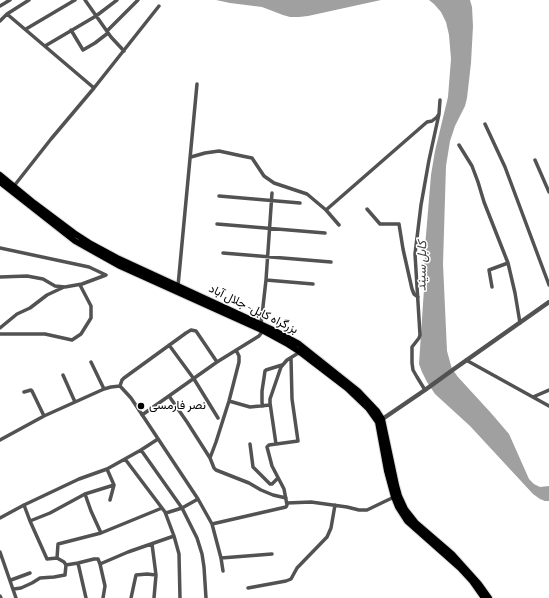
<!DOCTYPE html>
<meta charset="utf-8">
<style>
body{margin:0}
canvas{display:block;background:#fff}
</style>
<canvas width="549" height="598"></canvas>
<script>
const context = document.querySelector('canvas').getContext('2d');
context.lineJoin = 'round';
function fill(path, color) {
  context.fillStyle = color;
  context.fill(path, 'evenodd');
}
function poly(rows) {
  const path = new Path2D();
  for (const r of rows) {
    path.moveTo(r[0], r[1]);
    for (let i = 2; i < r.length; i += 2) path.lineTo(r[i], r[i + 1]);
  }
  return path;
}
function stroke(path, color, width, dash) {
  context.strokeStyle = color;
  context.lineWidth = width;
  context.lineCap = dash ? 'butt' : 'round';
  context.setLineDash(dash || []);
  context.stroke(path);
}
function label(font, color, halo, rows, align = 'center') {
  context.font = font + ' "Source Sans 3",Vazirmatn,sans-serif';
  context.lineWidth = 3;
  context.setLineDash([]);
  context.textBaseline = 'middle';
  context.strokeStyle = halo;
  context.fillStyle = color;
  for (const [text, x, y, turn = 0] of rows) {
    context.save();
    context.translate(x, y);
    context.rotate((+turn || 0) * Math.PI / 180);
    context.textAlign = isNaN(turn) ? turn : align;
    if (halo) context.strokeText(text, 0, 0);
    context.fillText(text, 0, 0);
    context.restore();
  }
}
fill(poly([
 [216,0,381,0,308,16,299,17,290,17,283,15,262,7,230,3],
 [429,0,470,0,472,7,473,26,471,63,467,98,465,106,455,126,450,141,446,166,443,264,447,351,452,369,458,377,491,413,509,434,529,479,534,484,540,487,549,486,549,501,545,501,540,499,533,494,470,426,435,394,427,382,422,372,419,364,424,289,425,247,431,175,435,151,448,97,451,59,449,35,446,22,441,12,434,4]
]), '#a0a0a0');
const trunk = poly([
 [0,175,34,203,74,233,91,244,117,258,273,330,299,344,358,391,377,411,382,419,396,485,399,496,405,509,416,523,452,554,479,584,489,598],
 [0,182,75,241,91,250,120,266,264,331,286,343,300,352,347,388,368,408,378,422,387,471,394,497,398,507,407,521,460,568,472,581,484,598]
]);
stroke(trunk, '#dbdbdb', 8);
stroke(poly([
 [85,0,111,37,124,51],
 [0,6,10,0],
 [7,14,29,0],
 [0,21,7,14,94,88,159,6],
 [26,29,75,0],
 [71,30,83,50,95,43,108,33],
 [107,31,138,0],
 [45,46,96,16,117,0],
 [485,124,505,167,549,285],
 [459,145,472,166,478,182,484,202,508,263,515,293,520,323],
 [191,157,205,153,219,151,242,156,252,158,264,176,274,183,307,194,326,210,339,225],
 [535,160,549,192],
 [14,186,51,139,94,88],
 [219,196,300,203],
 [367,209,380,224,399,224,403,249,412,289,414,294,418,297],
 [326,210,427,122,432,121,437,117,439,114,440,100],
 [217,224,325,233],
 [0,248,89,267,106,275,82,284,65,287,55,286,43,279,27,276,0,277],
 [223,253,331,262],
 [266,280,313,284],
 [178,286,197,84],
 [492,287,489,270,508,263],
 [261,324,266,280,272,193],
 [0,328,17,314,30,308,47,295,64,287],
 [0,334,45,334,72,340,81,334,91,318,91,306,80,285],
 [169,345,194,379,218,418],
 [466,360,549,406],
 [91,362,104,389],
 [63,375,75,402],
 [120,386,122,380,124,378,186,333,191,330,196,331,217,362],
 [425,390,417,377,413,370,412,363,412,347,419,338,420,335,415,254,421,205,429,160,439,114],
 [24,392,31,390,32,391,44,416],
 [169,396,187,422,210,458,214,468,216,470,249,483,261,490,273,495,286,498],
 [533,397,549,390],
 [229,401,250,407,270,405],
 [263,406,262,403,262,391,264,378,265,371,266,370,282,365],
 [142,415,217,362,259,336,262,332,264,331],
 [0,440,44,416,104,389,111,387,120,386,131,398,198,499,212,524,221,558,223,571],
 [250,444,253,467,270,484,272,484,278,478],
 [276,444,270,403,270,399,281,367,287,360,300,352],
 [141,450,182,508,197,538,202,554,204,567,206,598],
 [210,458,216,442,229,401,239,362,239,356,236,350],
 [125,459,165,512,174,536,179,554,180,598],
 [107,469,114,485,110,500],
 [85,494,91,511,101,533],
 [287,503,311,502,347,507,359,510,367,510,394,497],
 [24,505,30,521,47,559,57,558,58,544,101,533,162,508],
 [166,513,182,508,198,499],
 [0,518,24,505,79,479,107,469,141,450,158,439],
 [30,521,50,513,85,494,114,485],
 [212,524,286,507,287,505,284,489,272,466,267,447,269,445,298,441,292,399,291,358],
 [152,544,156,575,154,598],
 [0,552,16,598],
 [221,558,272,554],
 [78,563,86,598],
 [100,564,128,552,174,536],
 [66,565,78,563,94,559,98,559,100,564,105,586,103,598],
 [11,580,30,573],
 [248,588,286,581,291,579,297,568,327,537,331,528,335,505],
 [14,589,21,588,32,583,40,578,54,577,65,575,66,565,64,562,57,558],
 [0,596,1,598],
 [131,598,136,575,147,574,156,575]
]), '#525252', 3.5);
stroke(poly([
 [381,420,425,390,454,369,549,302]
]), '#525252', 4.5);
stroke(trunk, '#000', 6);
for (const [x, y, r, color] of [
 [141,406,4,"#000"]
]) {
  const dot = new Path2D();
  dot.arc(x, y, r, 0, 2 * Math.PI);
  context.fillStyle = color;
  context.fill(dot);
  stroke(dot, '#fff', 1.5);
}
label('12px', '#000', '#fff', [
 ["بزرگراه کابل- جلال آباد",253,310,26]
]);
label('12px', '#000', '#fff', [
 ["نصر فارمسی",149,406]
], 'left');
label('italic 13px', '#414141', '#fff', [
 ["کابل سيند",423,266,-89]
]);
</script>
